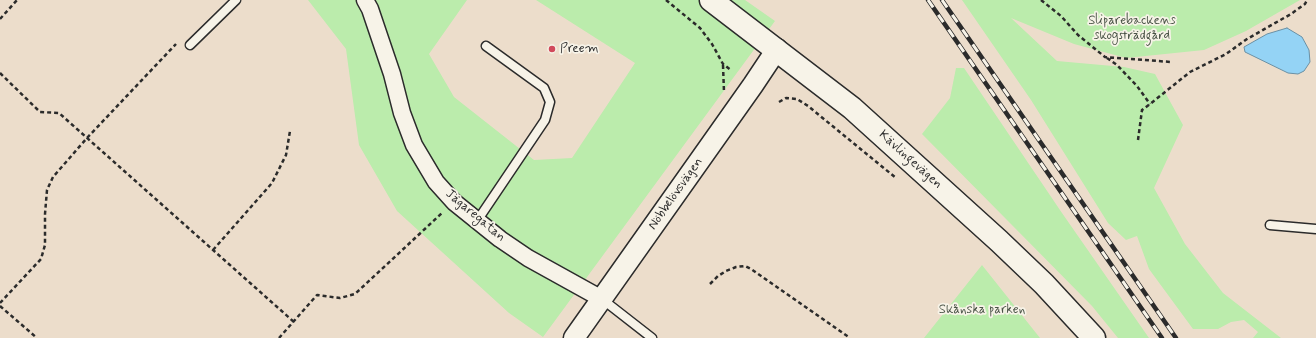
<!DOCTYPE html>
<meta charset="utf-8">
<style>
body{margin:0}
canvas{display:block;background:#ecddcb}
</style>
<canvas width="1316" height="338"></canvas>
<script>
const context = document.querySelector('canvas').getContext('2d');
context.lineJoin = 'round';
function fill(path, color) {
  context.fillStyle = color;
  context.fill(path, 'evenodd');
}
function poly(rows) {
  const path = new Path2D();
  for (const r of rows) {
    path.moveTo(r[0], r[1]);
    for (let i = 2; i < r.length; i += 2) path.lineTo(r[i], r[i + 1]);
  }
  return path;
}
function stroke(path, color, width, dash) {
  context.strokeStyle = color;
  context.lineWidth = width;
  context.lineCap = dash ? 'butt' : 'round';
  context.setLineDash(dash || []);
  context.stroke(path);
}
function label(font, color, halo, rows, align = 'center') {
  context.font = font + ' Mynerve,sans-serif';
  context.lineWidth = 3.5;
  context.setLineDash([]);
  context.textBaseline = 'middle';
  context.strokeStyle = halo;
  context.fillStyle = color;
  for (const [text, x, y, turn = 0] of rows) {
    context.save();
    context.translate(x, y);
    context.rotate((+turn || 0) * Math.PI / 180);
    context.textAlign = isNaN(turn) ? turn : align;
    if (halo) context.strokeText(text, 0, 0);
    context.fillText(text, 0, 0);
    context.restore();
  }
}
fill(poly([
 [308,0,467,0,429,54,454,97,534,160,572,158,635,63,536,0,745,0,775,21,543,337,509,313,397,211,359,145,346,49],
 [962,0,1300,0,1246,31,1204,50,1126,58,1074,44,1011,18,1057,61,1124,67,1155,74,1183,125,1154,188,1185,244,1223,293,1281,338,1253,338,1258,332,1244,320,1231,322,1218,329,1193,329,1149,269,1137,236,1126,240,1108,223,1031,100],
 [956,68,964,68,1062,213,1149,338,1118,338,1092,306,922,134,950,98],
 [982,265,1040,338,924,338]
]), '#bbecac');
const water = poly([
 [1287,28,1302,37,1309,50,1310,62,1304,71,1298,74,1288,73,1245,52,1244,47,1267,34,1287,28]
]);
fill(water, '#94d3f5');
stroke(water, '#6a90a4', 1);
const service = poly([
 [190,45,236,0],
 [477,221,545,120,550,102,544,88,486,46],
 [1270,225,1316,229],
 [602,299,652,338]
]);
const minor = poly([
 [365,0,370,9,392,74,402,113,414,145,436,182,454,202,500,239,528,258,602,299]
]);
const tertiary = poly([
 [574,338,753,85,777,49]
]);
const secondary = poly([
 [711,0,852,108,999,241,1044,284,1094,338]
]);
stroke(service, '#2b2b2b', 11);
stroke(minor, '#2b2b2b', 19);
stroke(tertiary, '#2b2b2b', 23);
stroke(secondary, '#2b2b2b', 25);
stroke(poly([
 [666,0,700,28,712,44,723,64,731,70],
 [1041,0,1061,16,1078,35,1105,57,1171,62],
 [0,19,17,0],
 [1107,58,1117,65,1137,86,1150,104],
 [723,65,724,92],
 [0,73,40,112,59,113,294,322],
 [779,102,786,98,797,99,808,106,896,178],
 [1138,140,1142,110,1150,104,1190,72,1226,54,1247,39,1291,14,1305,4,1307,0],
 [213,250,272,183,286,155,290,131],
 [710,284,718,276,726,271,736,267,745,266,751,269,850,338],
 [0,303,41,259,45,245,45,214,47,190,53,177,87,138,176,44],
 [0,306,37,338],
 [279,338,317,295,340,298,355,294,442,213]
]), '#2b2b2b', 2.5, [4, 3]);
stroke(service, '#f7f3e8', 8);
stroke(minor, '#f7f3e8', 16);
stroke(tertiary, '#f7f3e8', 20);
stroke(secondary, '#f7f3e8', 22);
const rail = poly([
 [928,0,1162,338],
 [942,0,1176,338]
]);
stroke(rail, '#2b2b2b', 4.5);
stroke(rail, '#f7f3e8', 3, [9]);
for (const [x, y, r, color] of [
 [552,49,4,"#d1495b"]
]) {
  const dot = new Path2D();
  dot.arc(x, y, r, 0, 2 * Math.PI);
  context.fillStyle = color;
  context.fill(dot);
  stroke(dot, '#f7f3e8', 1.5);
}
label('13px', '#485245', '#f7f3e8', [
 ["Sliparebackens",1132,21],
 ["skogsträdgård",1132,36],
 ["Skånska parken",982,310]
]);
label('13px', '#2b2b2b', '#f7f3e8', [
 ["Preem",560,49]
], 'left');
label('13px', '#2b2b2b', '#f7f3e8', [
 ["Kävlingevägen",910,160,42],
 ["Nöbbelövsvägen",676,194,-55],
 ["Jägaregatan",475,216,40]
]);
</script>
